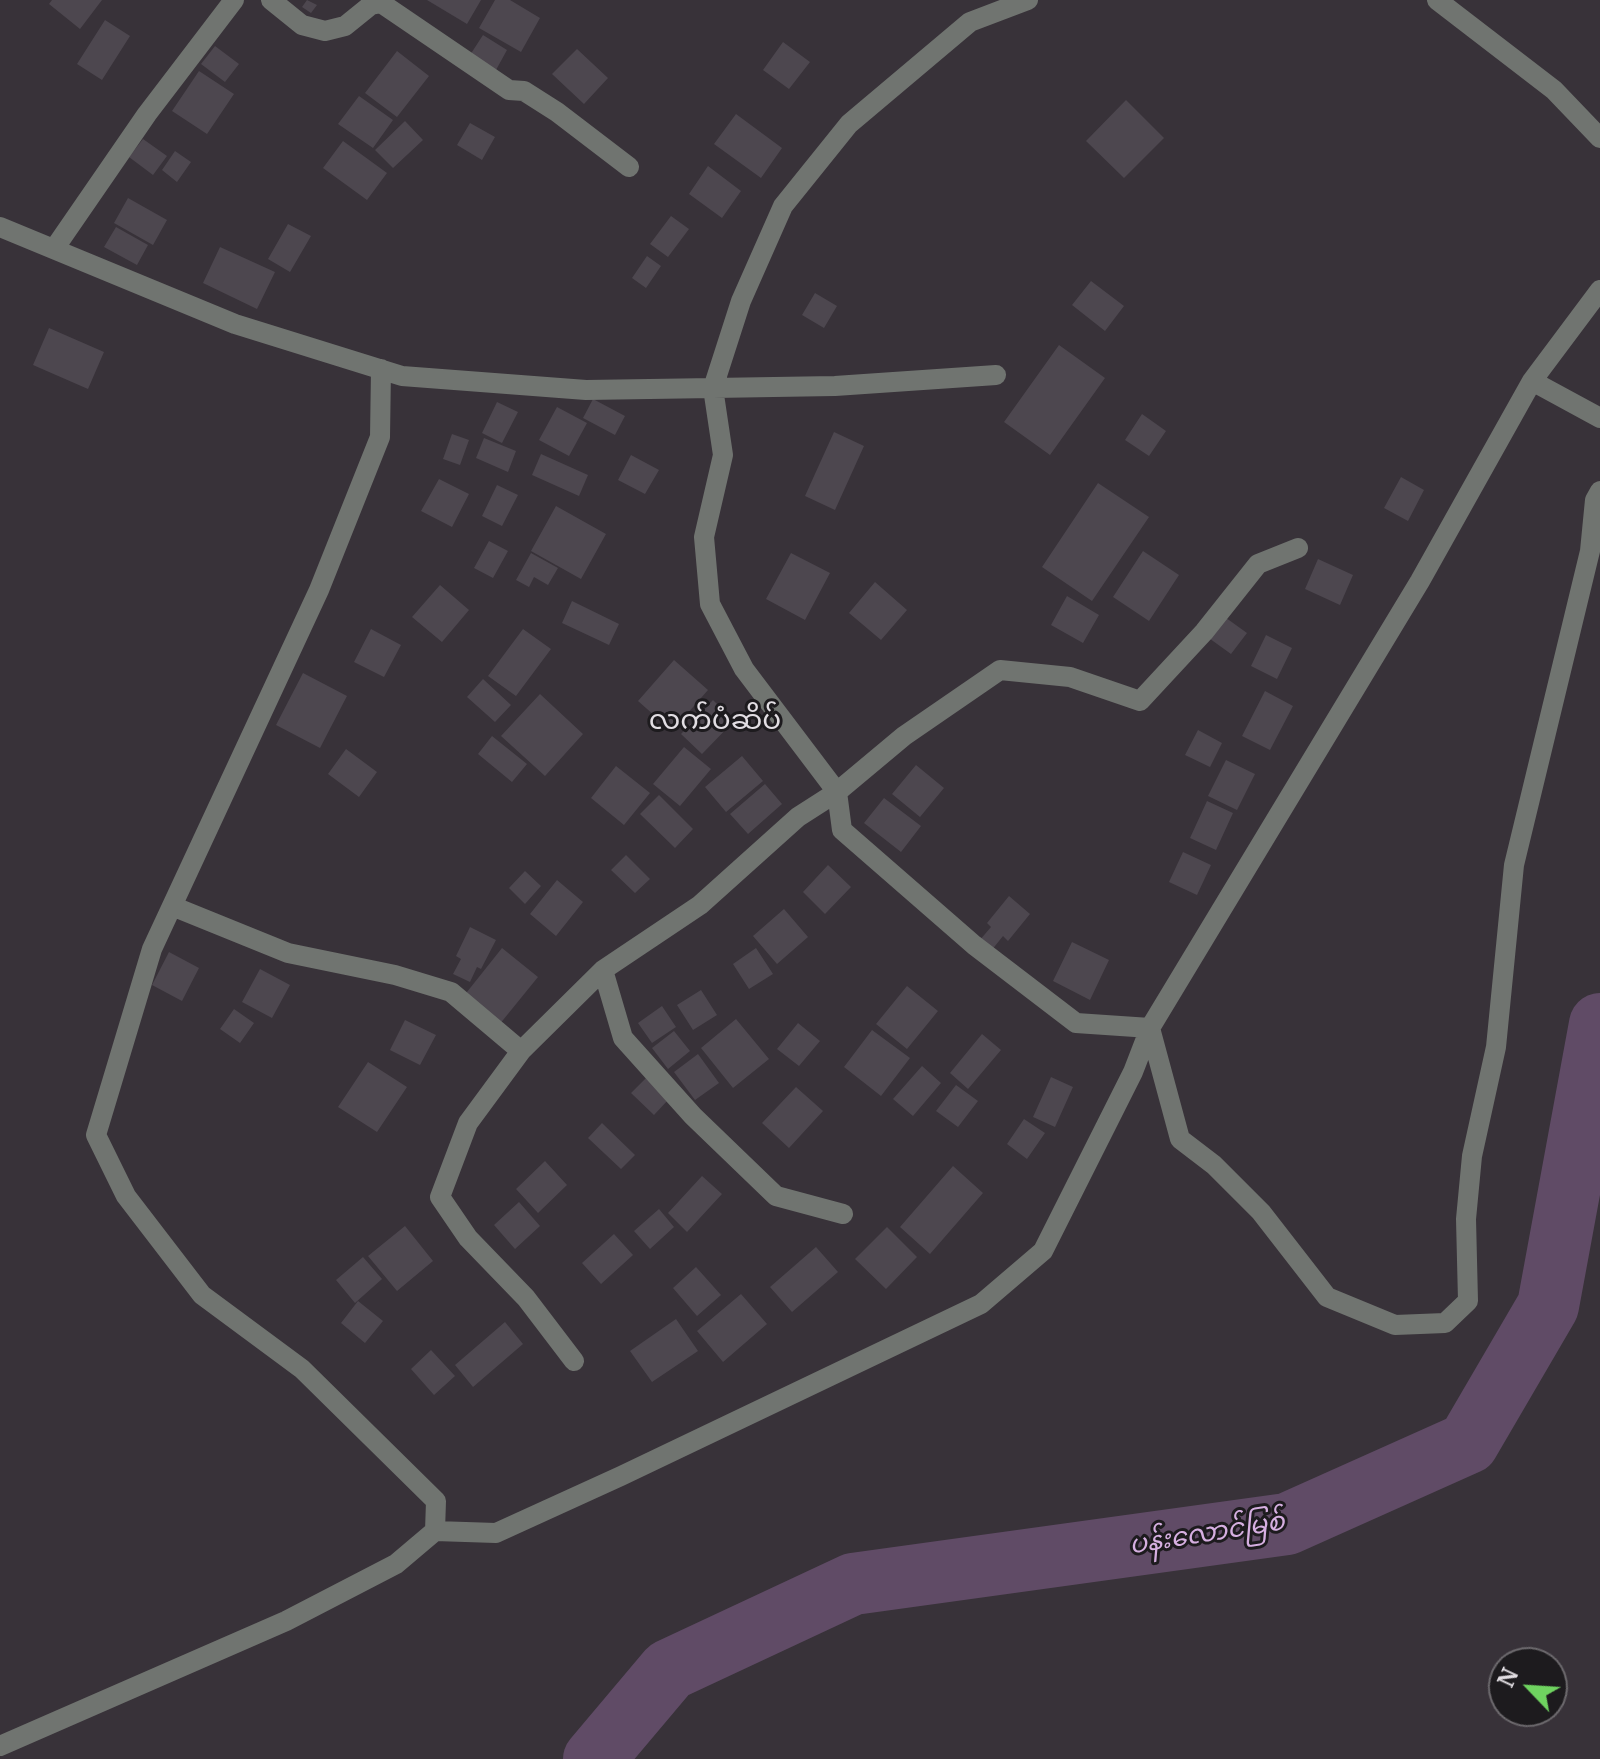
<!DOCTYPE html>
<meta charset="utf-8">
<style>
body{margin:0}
#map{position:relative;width:1600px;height:1759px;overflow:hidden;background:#383239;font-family:Merriweather,serif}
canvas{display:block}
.north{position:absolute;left:1488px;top:1647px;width:80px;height:80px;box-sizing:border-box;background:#1d1b1e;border:2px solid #6c696d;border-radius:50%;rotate:295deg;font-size:22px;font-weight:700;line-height:32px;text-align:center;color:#e2dee3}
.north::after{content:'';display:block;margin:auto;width:28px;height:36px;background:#6fd360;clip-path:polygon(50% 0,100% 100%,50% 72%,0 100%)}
</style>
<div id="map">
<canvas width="1600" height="1759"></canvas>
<div class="north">N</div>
</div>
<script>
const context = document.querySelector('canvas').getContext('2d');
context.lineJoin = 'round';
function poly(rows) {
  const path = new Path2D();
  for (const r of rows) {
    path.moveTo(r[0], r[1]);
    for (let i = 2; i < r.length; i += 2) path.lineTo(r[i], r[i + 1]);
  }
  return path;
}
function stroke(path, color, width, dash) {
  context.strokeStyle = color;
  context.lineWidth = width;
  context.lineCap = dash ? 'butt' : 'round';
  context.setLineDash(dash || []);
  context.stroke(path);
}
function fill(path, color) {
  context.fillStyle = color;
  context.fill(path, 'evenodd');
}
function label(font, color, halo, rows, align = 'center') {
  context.font = font + ' Merriweather,"Noto Sans Myanmar",serif';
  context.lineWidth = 6;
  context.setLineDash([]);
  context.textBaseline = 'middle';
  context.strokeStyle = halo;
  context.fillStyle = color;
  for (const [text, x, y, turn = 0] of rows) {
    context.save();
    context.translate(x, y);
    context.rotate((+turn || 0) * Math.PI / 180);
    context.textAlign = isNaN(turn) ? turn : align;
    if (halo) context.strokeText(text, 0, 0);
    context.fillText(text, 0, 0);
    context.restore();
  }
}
stroke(poly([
 [594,1759,669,1670,853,1584,1287,1524,1468,1443,1548,1306,1600,1024]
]), '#604b66', 62);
fill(poly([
 [52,0,102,0,80,29,49,4],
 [307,0,317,5,311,13,302,7],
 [427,0,481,0,467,24],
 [495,0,510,0,540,18,521,52,479,28],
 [105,20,130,36,102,80,77,64],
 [483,35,507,50,496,70,470,55],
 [783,42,810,62,789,89,763,70],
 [215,46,239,64,225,82,201,64],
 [577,49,608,78,584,104,552,74],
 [397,51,429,76,397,117,365,93],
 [199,71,234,94,207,134,172,111],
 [359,96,393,120,373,148,338,124],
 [1126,100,1164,138,1124,178,1086,141],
 [736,114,782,148,761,178,714,144],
 [405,121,423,140,393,168,375,150],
 [470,123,495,137,482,160,457,145],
 [143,139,167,156,153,175,129,157],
 [343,141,387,173,367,200,323,168],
 [175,151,191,162,177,182,162,170],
 [708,166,741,191,722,218,689,194],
 [128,198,167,220,153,245,114,223],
 [671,216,689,229,668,257,650,244],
 [288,224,311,236,290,272,268,259],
 [116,227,148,245,137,265,104,247],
 [220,247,275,272,257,309,203,283],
 [647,256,661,266,646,288,632,278],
 [1091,281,1124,306,1105,331,1072,305],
 [815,293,837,306,824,328,802,315],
 [49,328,104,352,88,389,33,365],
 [1059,345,1105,378,1050,455,1004,422],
 [593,399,625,416,615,435,583,418],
 [497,402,518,412,502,443,482,433],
 [557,407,587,423,569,456,539,440],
 [1142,414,1166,431,1149,456,1125,440],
 [834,432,864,446,835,510,805,496],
 [452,434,469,440,460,465,443,459],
 [484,438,516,451,508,472,476,458],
 [541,454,588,475,579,496,532,475],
 [631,455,659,470,645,494,618,480],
 [1401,477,1424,490,1408,521,1384,508],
 [439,479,469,494,452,527,421,511],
 [1098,483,1149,517,1092,601,1042,567],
 [497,485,518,495,502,526,482,516],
 [556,506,606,534,581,579,531,551],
 [489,541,508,551,493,578,474,568],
 [1143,551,1179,575,1149,621,1113,597],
 [531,553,558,568,548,585,534,577,529,587,516,580],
 [791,553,830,573,805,620,766,599],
 [1318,559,1353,575,1340,605,1305,589],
 [875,582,907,610,881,640,849,613],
 [440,585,469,610,442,642,412,617],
 [1067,596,1099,615,1083,643,1051,625],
 [572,601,619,624,609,645,562,623],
 [1222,615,1247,633,1231,654,1206,636],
 [371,629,401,645,384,677,354,662],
 [523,629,551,649,516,696,488,676],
 [1266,635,1292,648,1277,679,1251,666],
 [674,660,708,690,672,731,638,701],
 [303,673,347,696,320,748,276,725],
 [483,679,511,705,495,722,467,697],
 [1265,691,1293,706,1270,750,1242,736],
 [540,694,583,734,545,776,501,736],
 [713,700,734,721,702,754,681,734],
 [1198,730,1222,743,1210,767,1185,755],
 [492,736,527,764,512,782,478,754],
 [684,747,711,769,680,806,653,784],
 [346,749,377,772,359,797,328,774],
 [742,756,763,781,726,812,705,787],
 [1226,760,1255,774,1237,810,1208,796],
 [916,765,944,788,920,817,892,794],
 [616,766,650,793,624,825,591,798],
 [765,784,782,804,748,834,730,814],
 [659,795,693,829,675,848,640,814],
 [884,798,921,826,901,852,864,823],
 [1207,801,1233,813,1216,850,1190,838],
 [1183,852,1211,865,1197,895,1169,882],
 [626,855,650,879,635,893,611,870],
 [828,865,851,887,825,914,803,892],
 [525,871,541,886,525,904,509,888],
 [557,880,583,902,556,936,530,914],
 [1009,896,1030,914,1008,941,1003,936,991,951,979,941,991,927,987,923],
 [784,909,808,937,777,964,753,936],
 [470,927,496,940,481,969,477,967,470,982,453,974,461,959,456,956],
 [1072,942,1109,960,1090,1000,1053,981],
 [502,948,538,977,499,1025,463,997],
 [756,948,773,974,749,989,733,964],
 [169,952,199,968,182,1001,152,985],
 [260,969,290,985,272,1018,242,1002],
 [907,986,938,1011,907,1049,876,1024],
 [701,990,717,1015,693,1030,677,1005],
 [662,1006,676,1027,652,1043,638,1023],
 [234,1009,254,1023,240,1043,220,1029],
 [736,1019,769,1059,733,1088,701,1048],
 [405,1020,436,1035,420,1065,390,1050],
 [798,1023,820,1041,799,1066,777,1049],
 [872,1030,910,1058,881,1096,844,1067],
 [674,1031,690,1051,668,1069,652,1048],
 [982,1034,1001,1050,968,1089,950,1073],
 [698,1054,719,1083,695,1100,674,1072],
 [368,1062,407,1087,377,1132,338,1107],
 [922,1066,941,1083,913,1116,893,1099],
 [1051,1077,1073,1087,1055,1127,1033,1117],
 [646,1078,668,1100,654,1115,631,1093],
 [956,1085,978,1101,958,1127,936,1111],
 [796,1087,823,1111,789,1148,762,1123],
 [1024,1119,1045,1133,1027,1159,1007,1144],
 [602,1123,635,1155,621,1169,588,1138],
 [545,1161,567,1185,538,1213,516,1189],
 [953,1166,983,1193,930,1254,900,1227],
 [702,1176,722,1194,687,1232,668,1213],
 [519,1202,540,1226,515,1249,494,1225],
 [659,1209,674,1227,650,1249,634,1231],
 [405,1226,433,1261,397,1291,368,1256],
 [887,1227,917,1257,886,1289,855,1259],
 [614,1234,633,1255,601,1284,582,1263],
 [816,1247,838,1272,792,1312,770,1287],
 [363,1257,382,1279,355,1303,336,1280],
 [696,1267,721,1295,697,1316,673,1288],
 [741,1294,767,1324,723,1362,697,1331],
 [358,1301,383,1321,365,1343,341,1323],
 [676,1319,698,1351,652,1382,630,1351],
 [505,1322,523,1344,473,1387,455,1365],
 [431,1350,455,1376,434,1395,411,1369]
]), '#4d474f');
stroke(poly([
 [271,0,302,25,325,31,345,26,371,5,381,3,509,90,524,91,557,112,629,167],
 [1437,0,1554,90,1600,138],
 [0,227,235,324,402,376,586,390,713,388,741,301,783,206,849,124,970,22,1028,0],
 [54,249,147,114,234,0],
 [996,375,835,386,713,388,723,455,704,537,710,604,744,669,837,792,842,830,974,945,1076,1023,1150,1028,1180,1139,1214,1165,1261,1212,1327,1297,1395,1325,1445,1323,1468,1301,1466,1219,1472,1156,1496,1047,1514,865,1590,551,1595,500,1600,491],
 [1532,381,1600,418],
 [172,906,288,953,395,975,451,992,521,1051],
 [603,970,623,1038,693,1116,776,1196,843,1214],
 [574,1361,526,1298,468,1238,440,1197,468,1123,521,1051,603,970,700,905,798,817,837,792,904,736,1000,670,1070,677,1140,701,1204,632,1258,564,1298,548],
 [435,1531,496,1533,621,1476,981,1304,1043,1251,1133,1072,1150,1028,1420,581,1532,381,1600,290],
 [0,1746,286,1621,396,1564,435,1531,436,1501,302,1369,202,1295,126,1196,96,1135,152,949,319,590,380,437,381,369]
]), '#707470', 20);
label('italic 26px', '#d6afe1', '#1d1b1e', [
 ["ပန်းလောင်မြစ်",1207,1534,-9]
]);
label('28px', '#e2dee3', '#1d1b1e', [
 ["လက်ပံဆိပ်",715,721]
]);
</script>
